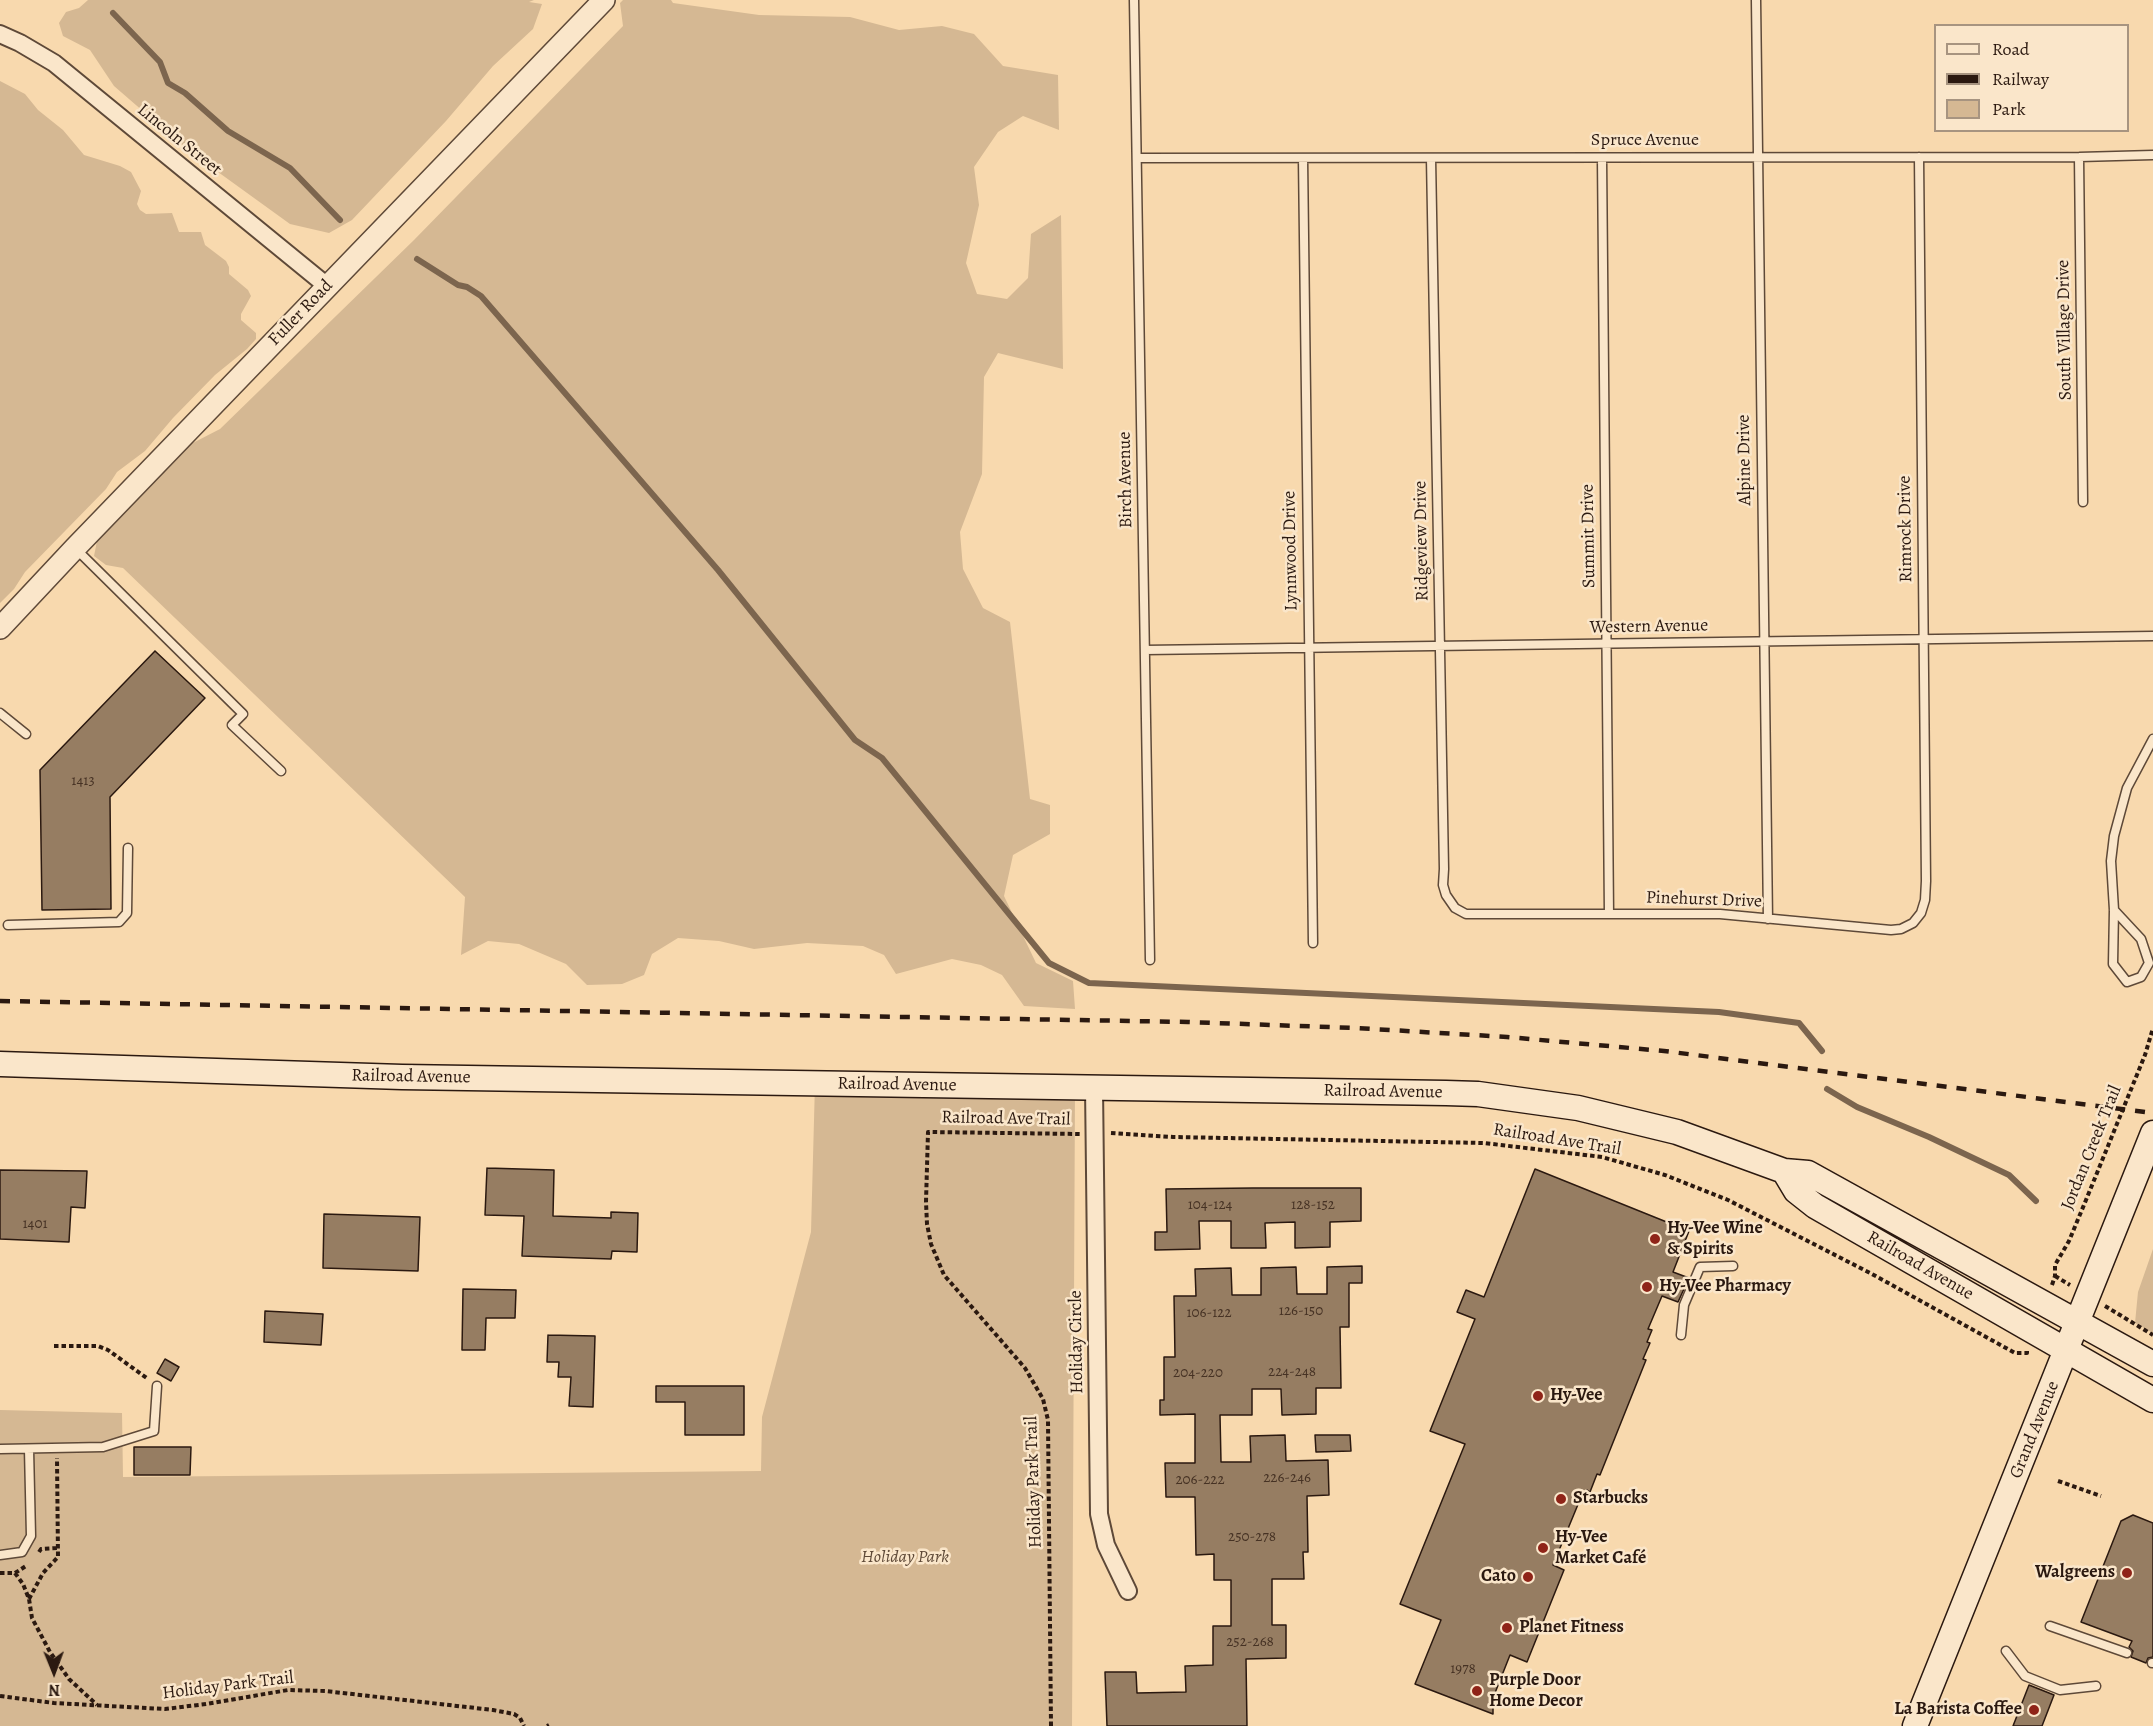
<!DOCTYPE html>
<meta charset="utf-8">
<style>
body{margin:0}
#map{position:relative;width:2153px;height:1726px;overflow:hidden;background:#f8d9ae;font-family:Alegreya,serif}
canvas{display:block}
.legend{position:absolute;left:1934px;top:24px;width:195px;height:108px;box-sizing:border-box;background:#fae6ca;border:2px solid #a79480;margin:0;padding:8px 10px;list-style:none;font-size:18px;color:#2b1910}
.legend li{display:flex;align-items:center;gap:12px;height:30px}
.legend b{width:30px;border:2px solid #a79480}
.north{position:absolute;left:24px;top:1642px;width:60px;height:60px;-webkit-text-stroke:4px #fae6ca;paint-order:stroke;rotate:179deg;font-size:16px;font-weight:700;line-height:24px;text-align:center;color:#2b1910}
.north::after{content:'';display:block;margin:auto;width:21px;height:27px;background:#2b1910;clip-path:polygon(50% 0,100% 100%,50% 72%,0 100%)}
</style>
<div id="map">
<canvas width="2153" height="1726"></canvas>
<ul class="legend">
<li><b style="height:8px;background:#fae6ca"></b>Road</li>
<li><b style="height:8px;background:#2b1910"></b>Railway</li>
<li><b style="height:16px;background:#d5b893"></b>Park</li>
</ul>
<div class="north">N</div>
</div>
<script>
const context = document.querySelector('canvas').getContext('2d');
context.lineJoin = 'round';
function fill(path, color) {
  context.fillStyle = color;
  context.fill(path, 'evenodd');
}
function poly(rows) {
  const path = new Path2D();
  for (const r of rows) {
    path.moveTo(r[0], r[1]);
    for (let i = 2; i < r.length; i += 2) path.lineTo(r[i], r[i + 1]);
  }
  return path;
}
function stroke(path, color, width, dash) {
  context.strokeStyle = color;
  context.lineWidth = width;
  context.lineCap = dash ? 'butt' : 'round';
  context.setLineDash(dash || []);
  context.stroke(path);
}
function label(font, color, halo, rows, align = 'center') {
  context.font = font + ' Alegreya,serif';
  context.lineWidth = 5;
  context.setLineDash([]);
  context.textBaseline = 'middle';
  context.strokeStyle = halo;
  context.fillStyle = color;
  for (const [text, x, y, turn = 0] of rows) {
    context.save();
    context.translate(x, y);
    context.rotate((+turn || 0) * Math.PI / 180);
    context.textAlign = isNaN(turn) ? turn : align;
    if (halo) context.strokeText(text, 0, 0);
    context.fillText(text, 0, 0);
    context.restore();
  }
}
fill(poly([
 [88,0,534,0,529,2,542,4,533,29,493,66,446,121,352,220,329,233,290,224,189,151,114,86,90,50,63,36,59,23,66,12,79,8],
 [623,0,671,0,673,3,759,15,850,17,899,30,942,26,974,34,1003,66,1058,75,1059,130,1023,116,998,132,974,167,979,205,966,263,977,294,1007,299,1028,278,1031,234,1061,215,1063,369,998,353,984,377,982,474,960,532,963,569,983,608,1010,622,1030,799,1050,805,1050,834,1013,855,1004,896,1036,963,1073,981,1075,1009,1024,1006,1002,975,981,965,952,959,896,974,884,955,863,946,807,943,754,949,719,941,678,938,652,954,644,975,622,984,587,985,566,964,519,944,488,941,461,955,465,897,123,568,106,565,94,556,98,536,187,446,220,429,414,240,623,26,620,3],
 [0,81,25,94,38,110,63,130,84,155,120,166,131,172,141,191,137,204,140,210,146,214,172,213,179,232,201,232,205,245,226,261,229,267,229,274,248,290,251,296,241,314,241,320,256,333,256,339,247,349,215,375,173,418,145,451,117,472,106,489,25,572,14,589,0,603],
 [815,1083,1075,1087,1072,1726,0,1726,0,1410,122,1413,123,1477,761,1471,762,1417,811,1232],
 [2153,1249,2153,1333,2135,1323,2138,1292]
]), '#d5b893');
stroke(poly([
 [113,13,160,62,168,83,185,93,228,131,290,168,340,220],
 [417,259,458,285,467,287,481,296,718,570,855,740,882,758,1049,963,1089,983,1719,1012,1799,1023,1822,1051],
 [1827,1089,1857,1107,1929,1137,2009,1175,2036,1201]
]), '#7c654e', 6);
const building = poly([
 [155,651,205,698,110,797,111,909,42,910,40,770,155,651],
 [487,1168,554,1170,553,1216,611,1218,611,1212,638,1213,637,1252,612,1251,611,1259,522,1256,524,1216,485,1215,487,1168],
 [1535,1169,1689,1231,1673,1272,1689,1278,1678,1302,1662,1296,1648,1329,1652,1330,1647,1342,1650,1343,1643,1359,1646,1360,1600,1475,1597,1474,1590,1492,1587,1490,1582,1503,1579,1502,1553,1565,1564,1570,1527,1662,1510,1655,1493,1698,1493,1714,1415,1684,1441,1620,1400,1604,1465,1444,1430,1431,1475,1319,1457,1312,1466,1290,1484,1297,1535,1169],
 [0,1170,87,1171,85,1208,71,1207,69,1242,0,1239,0,1170],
 [1253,1188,1361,1188,1361,1221,1330,1222,1330,1247,1295,1248,1295,1222,1265,1223,1266,1248,1231,1248,1231,1221,1199,1221,1200,1249,1155,1250,1155,1232,1167,1232,1166,1189,1253,1188],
 [324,1214,420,1217,418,1271,323,1268,324,1214],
 [1362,1266,1362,1283,1349,1283,1349,1327,1340,1327,1341,1388,1316,1388,1316,1414,1282,1415,1281,1389,1252,1389,1252,1415,1220,1415,1221,1462,1251,1462,1250,1436,1285,1435,1286,1461,1328,1460,1329,1495,1307,1496,1308,1552,1303,1552,1304,1579,1272,1579,1272,1625,1286,1625,1286,1658,1246,1659,1247,1726,1107,1726,1105,1672,1136,1672,1137,1693,1186,1692,1185,1666,1213,1665,1213,1626,1231,1626,1231,1580,1214,1580,1214,1554,1196,1555,1195,1497,1166,1497,1165,1463,1195,1463,1195,1414,1160,1415,1160,1400,1164,1400,1164,1357,1175,1357,1174,1296,1196,1296,1195,1269,1231,1268,1232,1295,1261,1295,1261,1268,1296,1267,1297,1294,1327,1294,1327,1267,1362,1266],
 [463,1289,516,1290,515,1318,486,1318,485,1350,462,1350,463,1289],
 [265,1311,323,1314,321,1345,264,1342,265,1311],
 [548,1335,595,1336,593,1407,569,1406,571,1377,558,1377,559,1362,547,1362,548,1335],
 [165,1359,179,1367,171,1381,157,1373,165,1359],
 [656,1386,744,1386,744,1435,685,1435,685,1402,656,1402,656,1386],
 [1315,1435,1350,1435,1351,1451,1316,1452,1315,1435],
 [134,1447,191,1447,190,1475,134,1475,134,1447],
 [2133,1515,2153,1523,2153,1657,2148,1658,2146,1663,2131,1657,2133,1651,2129,1647,2132,1641,2081,1622,2121,1521,2133,1515],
 [2029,1685,2054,1695,2042,1726,2013,1726,2029,1685]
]);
fill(building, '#967d62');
stroke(building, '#2b1910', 1.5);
const service = poly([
 [1134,0,1150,960],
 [1756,0,1768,919],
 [2079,157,2083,502],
 [1137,158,2079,157,2153,155],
 [1303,158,1313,943],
 [1431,158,1444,869,1443,885,1446,895,1455,908,1466,914,1720,914,1891,930,1901,929,1913,923,1921,913,1925,900,1926,881,1919,157],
 [1602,158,1609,914],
 [76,549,243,714,232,725,281,771],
 [1145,650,2153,636],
 [0,713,26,734],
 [2114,910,2141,939,2149,963,2141,977,2127,982,2113,964,2114,910,2111,861,2114,836,2127,788,2153,739],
 [8,925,119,922,127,913,128,848],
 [1681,1335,1684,1305,1700,1267,1733,1266],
 [0,1449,103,1447,154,1431,157,1386],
 [0,1555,22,1552,31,1536,29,1449],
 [2050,1626,2127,1653],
 [2006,1651,2025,1676,2060,1690,2096,1686],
 [2152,1663,2153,1663]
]);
const minor = poly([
 [0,34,20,43,54,63,327,286],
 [1094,1087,1099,1514,1106,1545,1128,1591]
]);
const tertiary = poly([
 [0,628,75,548,604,0]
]);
const secondary = poly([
 [0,1064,402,1077,1446,1093,1478,1094,1578,1108,1677,1132,1784,1171,1808,1173,2153,1364],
 [1784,1171,1796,1191,1815,1206,2153,1400],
 [1915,1726,2153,1133]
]);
stroke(service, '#5e4938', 11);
stroke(minor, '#5e4938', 20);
stroke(tertiary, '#5e4938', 24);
stroke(secondary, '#2b1910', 27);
stroke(poly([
 [1111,1133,1173,1137,1484,1143,1602,1157,1665,1175,1728,1200,1872,1274,2015,1353,2027,1353,2027,1351],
 [2055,1276,2070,1285],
 [2052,1285,2055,1276,2055,1265,2069,1241,2086,1200,2145,1055,2153,1028],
 [2105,1306,2153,1335],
 [54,1346,98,1346,108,1350,148,1379],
 [2058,1481,2101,1496],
 [39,1552,41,1549,58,1548],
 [0,1573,15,1573,26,1566],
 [15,1573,23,1584,29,1599,32,1618,50,1652,69,1679,97,1705],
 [29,1599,43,1573,58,1557,57,1458],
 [0,1696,54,1703,165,1709,206,1704,288,1690,325,1691,493,1710,514,1714,520,1718,524,1726],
 [547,1726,549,1725],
 [1051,1726,1048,1420,1043,1399,1025,1368,944,1275,931,1244,927,1224,926,1202,928,1132,1080,1134]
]), '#2b1910', 4, [4.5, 3]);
stroke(service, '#fae6ca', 8);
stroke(minor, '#fae6ca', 16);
stroke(tertiary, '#fae6ca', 21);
stroke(secondary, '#fae6ca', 24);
stroke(poly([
 [0,1001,1188,1022,1356,1028,1507,1037,1664,1051,2153,1113]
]), '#2b1910', 4.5, [10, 10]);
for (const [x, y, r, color] of [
 [1655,1239,6,"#8f2418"],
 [1647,1287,6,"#8f2418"],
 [1538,1396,6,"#8f2418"],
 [1561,1499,6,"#8f2418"],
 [1543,1548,6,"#8f2418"],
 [2127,1573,6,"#8f2418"],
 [1528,1577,6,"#8f2418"],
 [1507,1628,6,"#8f2418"],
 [1477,1691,6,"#8f2418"],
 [2034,1710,6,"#8f2418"]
]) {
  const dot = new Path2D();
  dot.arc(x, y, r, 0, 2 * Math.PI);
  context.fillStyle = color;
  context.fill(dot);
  stroke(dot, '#fae6ca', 2);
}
label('15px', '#463224', null, [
 ["1413",83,781],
 ["104-124",1210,1205],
 ["128-152",1313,1205],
 ["1401",35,1224],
 ["126-150",1301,1311],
 ["106-122",1209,1313],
 ["224-248",1292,1372],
 ["204-220",1198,1373],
 ["226-246",1287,1478],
 ["206-222",1200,1480],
 ["250-278",1252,1537],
 ["252-268",1250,1642],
 ["1978",1463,1669]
]);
label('18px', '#2b1910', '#fae6ca', [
 ["Lincoln Street",179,140,39],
 ["Spruce Avenue",1645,141],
 ["Fuller Road",301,313,-46],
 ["South Village Drive",2065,330,-91],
 ["Alpine Drive",1745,460,-91],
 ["Birch Avenue",1126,480,-91],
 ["Rimrock Drive",1906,529,-91],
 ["Summit Drive",1589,536,-91],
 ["Ridgeview Drive",1422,541,-91],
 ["Lynnwood Drive",1291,551,-91],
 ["Western Avenue",1649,627,-1],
 ["Pinehurst Drive",1704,900,2],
 ["Railroad Avenue",411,1077,1],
 ["Railroad Avenue",897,1085,1],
 ["Railroad Avenue",1383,1092,1],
 ["Railroad Ave Trail",1006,1119,1],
 ["Railroad Ave Trail",1557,1140,9],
 ["Jordan Creek Trail",2092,1148,-68],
 ["Railroad Avenue",1920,1266,30],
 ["Holiday Circle",1077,1342,-91],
 ["Grand Avenue",2035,1430,-68],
 ["Holiday Park Trail",1034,1482,-92],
 ["Holiday Park Trail",228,1686,-7]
]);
label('bold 18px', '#2b1910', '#fae6ca', [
 ["Hy-Vee Wine",1667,1229],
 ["& Spirits",1667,1250],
 ["Hy-Vee Pharmacy",1659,1287],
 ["Hy-Vee",1550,1396],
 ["Starbucks",1573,1499],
 ["Hy-Vee",1555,1538],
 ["Market Café",1555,1559],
 ["Walgreens",2115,1573,"right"],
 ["Cato",1516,1577,"right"],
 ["Planet Fitness",1519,1628],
 ["Purple Door",1489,1681],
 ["Home Decor",1489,1702],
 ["La Barista Coffee",2022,1710,"right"]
], 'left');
label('italic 18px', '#5e4937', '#fae6ca', [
 ["Holiday Park",905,1558]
]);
</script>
